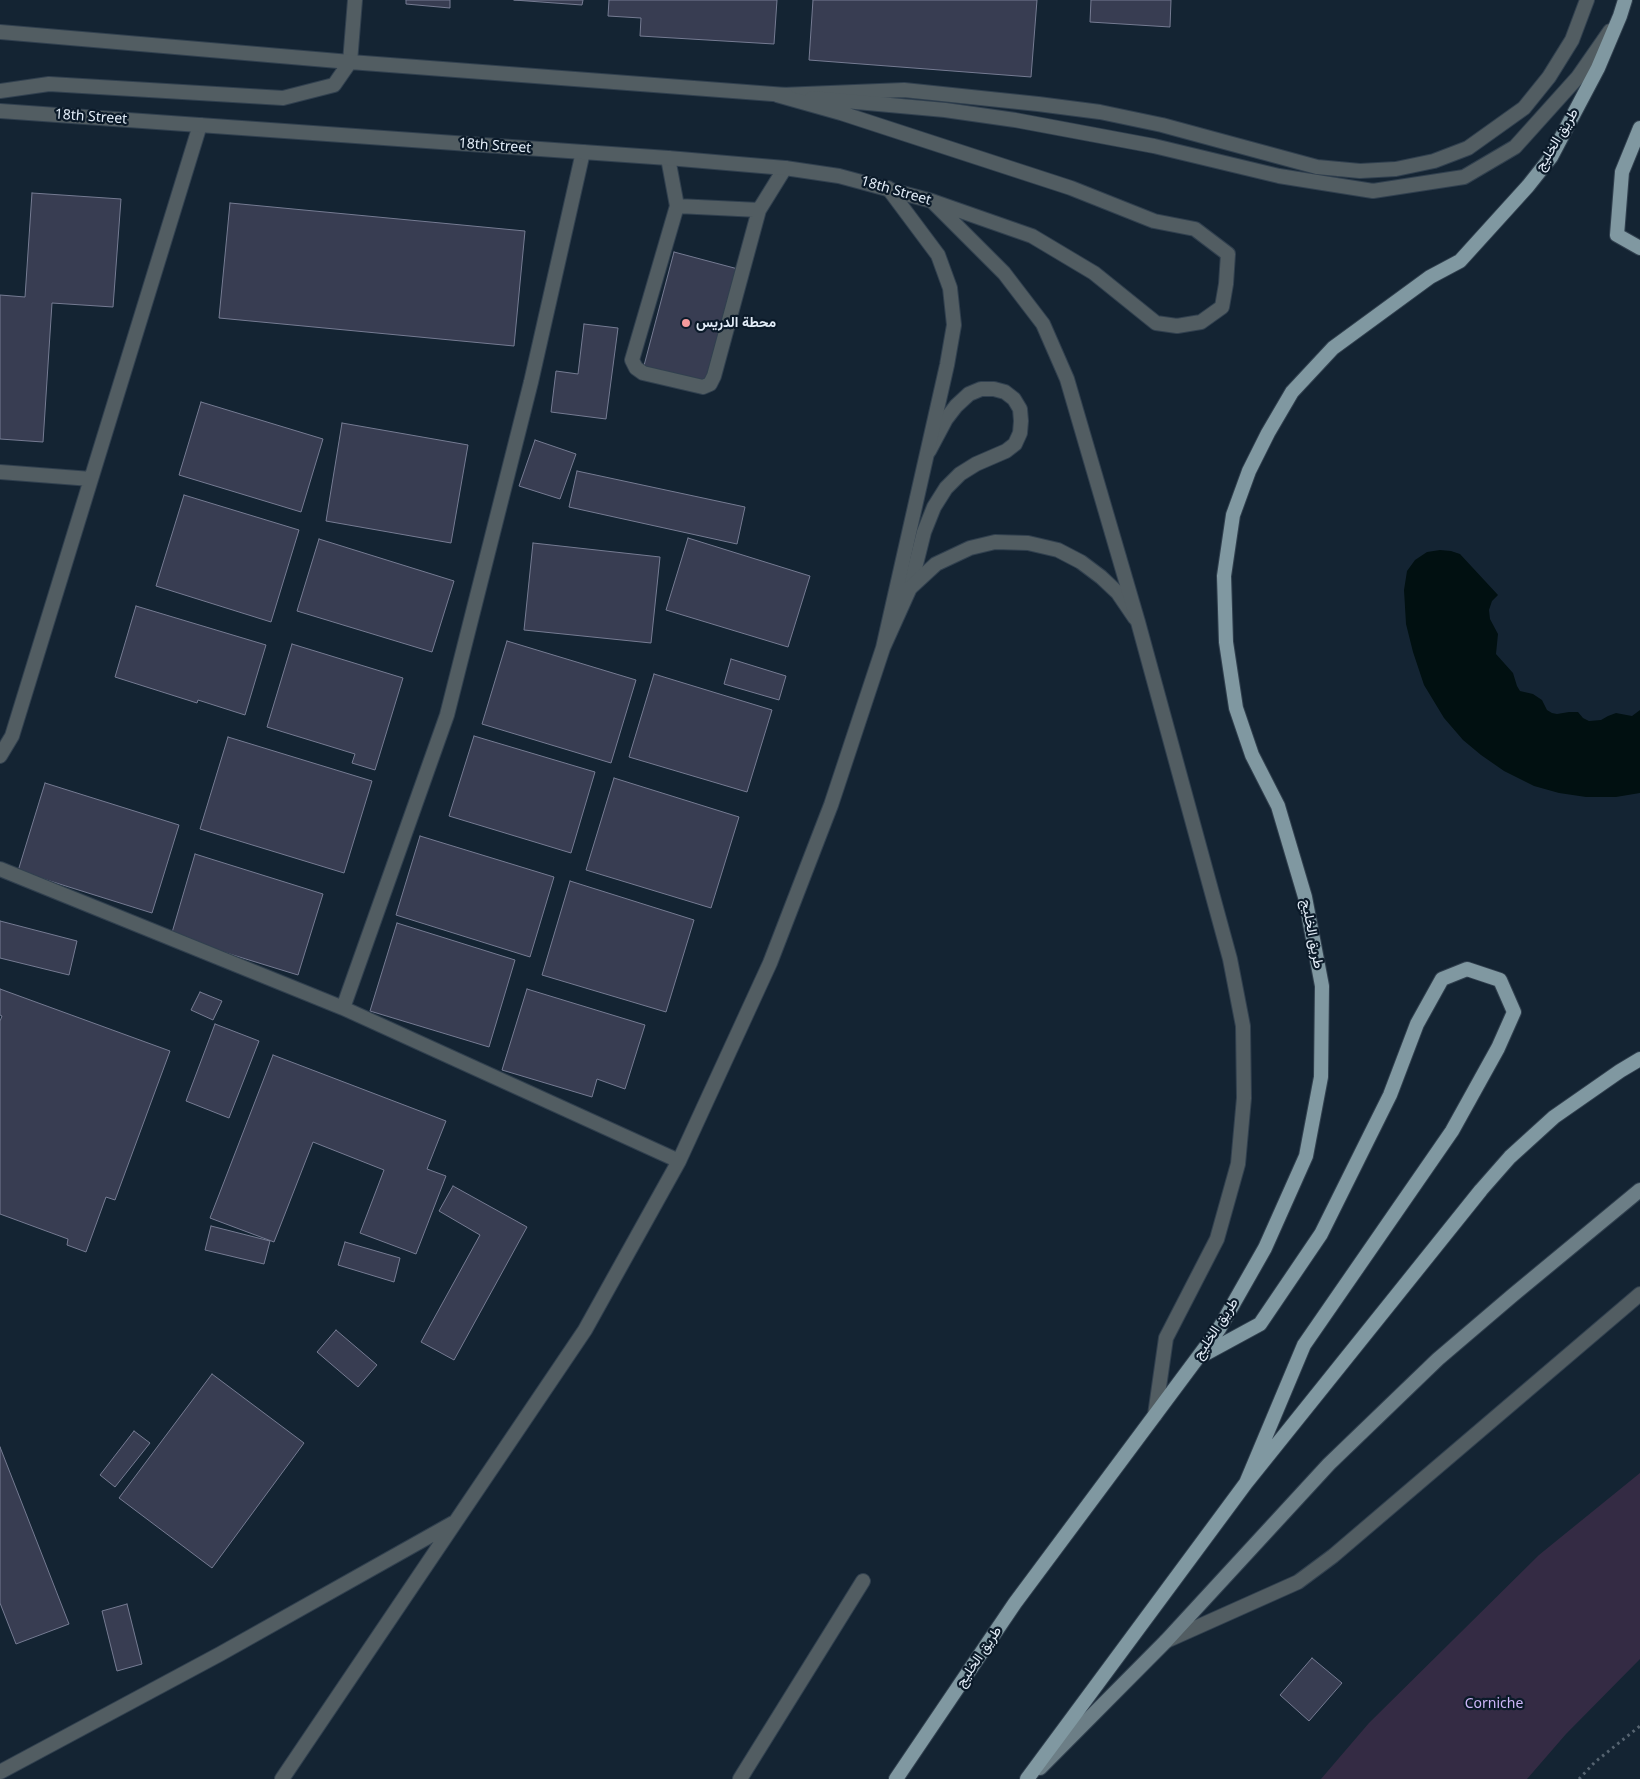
<!DOCTYPE html>
<meta charset="utf-8">
<style>
body{margin:0}
canvas{display:block;background:#142433}
</style>
<canvas width="1640" height="1779"></canvas>
<script>
const context = document.querySelector('canvas').getContext('2d');
context.lineJoin = 'round';
function fill(path, color) {
  context.fillStyle = color;
  context.fill(path, 'evenodd');
}
function poly(rows) {
  const path = new Path2D();
  for (const r of rows) {
    path.moveTo(r[0], r[1]);
    for (let i = 2; i < r.length; i += 2) path.lineTo(r[i], r[i + 1]);
  }
  return path;
}
function stroke(path, color, width, dash) {
  context.strokeStyle = color;
  context.lineWidth = width;
  context.lineCap = dash ? 'butt' : 'round';
  context.setLineDash(dash || []);
  context.stroke(path);
}
function label(font, color, halo, rows, align = 'center') {
  context.font = font + ' "Noto Sans",Vazirmatn,sans-serif';
  context.lineWidth = 4.5;
  context.setLineDash([]);
  context.textBaseline = 'middle';
  context.strokeStyle = halo;
  context.fillStyle = color;
  for (const [text, x, y, turn = 0] of rows) {
    context.save();
    context.translate(x, y);
    context.rotate((+turn || 0) * Math.PI / 180);
    context.textAlign = isNaN(turn) ? turn : align;
    if (halo) context.strokeText(text, 0, 0);
    context.fillText(text, 0, 0);
    context.restore();
  }
}
fill(poly([
 [1640,1473,1640,1659,1566,1734,1527,1779,1321,1779,1369,1723,1539,1555]
]), '#342b44');
fill(poly([
 [1440,550,1451,551,1460,554,1498,595,1492,601,1489,610,1490,619,1498,634,1496,654,1513,673,1517,686,1520,691,1533,694,1542,700,1547,710,1552,713,1557,714,1569,712,1578,712,1583,718,1589,721,1601,720,1608,716,1616,713,1632,716,1640,710,1640,793,1616,797,1586,797,1559,793,1534,786,1504,771,1481,755,1463,740,1444,718,1424,685,1413,652,1406,624,1404,590,1407,571,1415,560,1427,552]
]), '#011011');
const building = poly([
 [406,0,450,0,450,8,406,4,406,0],
 [514,0,583,0,582,5,514,0],
 [609,0,777,0,774,44,640,36,641,18,608,16,609,0],
 [813,0,1037,0,1031,77,809,60,813,0],
 [1091,0,1171,0,1170,27,1090,22,1091,0],
 [32,193,121,199,113,307,52,303,43,442,0,439,0,295,25,297,32,193],
 [230,203,525,231,514,346,219,318,230,203],
 [674,252,738,269,704,394,641,377,674,252],
 [584,324,618,328,606,419,551,412,556,371,578,374,584,324],
 [201,402,323,439,301,512,179,475,201,402],
 [342,423,468,445,451,543,326,521,342,423],
 [535,440,576,454,560,499,519,486,535,440],
 [577,471,745,507,737,544,569,507,577,471],
 [184,495,299,530,271,622,156,586,184,495],
 [688,538,810,576,788,647,666,610,688,538],
 [319,539,454,581,432,652,297,611,319,539],
 [533,543,660,557,651,643,524,630,533,543],
 [136,606,266,645,245,715,198,700,197,703,115,677,136,606],
 [507,641,636,680,611,763,482,724,507,641],
 [292,644,403,678,375,770,352,763,355,754,267,727,292,644],
 [731,659,786,676,779,700,724,684,731,659],
 [654,674,772,710,747,792,629,757,654,674],
 [474,736,595,772,571,853,449,816,474,736],
 [228,737,372,781,344,873,200,829,228,737],
 [614,778,739,817,711,908,586,870,614,778],
 [45,783,179,825,152,913,18,871,45,783],
 [420,836,554,877,530,957,396,915,420,836],
 [195,854,323,894,298,975,171,936,195,854],
 [570,881,694,920,666,1012,542,975,570,881],
 [0,921,77,941,69,975,0,958,0,921],
 [397,923,515,960,489,1047,370,1011,397,923],
 [0,989,170,1051,115,1200,106,1197,86,1252,67,1245,68,1239,0,1214,0,1021,2,1016,0,1015,0,989],
 [527,989,645,1025,625,1089,597,1079,592,1097,502,1070,527,989],
 [200,992,222,1001,213,1020,191,1010,200,992],
 [215,1024,259,1041,229,1118,186,1101,215,1024],
 [273,1055,446,1121,427,1169,446,1176,416,1254,360,1233,384,1170,313,1142,274,1242,210,1218,273,1055],
 [453,1186,527,1227,454,1360,421,1342,480,1235,439,1211,453,1186],
 [211,1226,270,1241,264,1264,205,1250,211,1226],
 [345,1242,400,1258,394,1282,338,1265,345,1242],
 [336,1330,377,1365,358,1387,317,1352,336,1330],
 [212,1374,304,1443,212,1568,119,1498,212,1374],
 [134,1431,150,1443,115,1487,100,1475,134,1431],
 [0,1447,69,1624,16,1644,0,1603,0,1447],
 [127,1604,142,1664,117,1671,102,1611,127,1604],
 [1312,1658,1342,1683,1309,1721,1280,1695,1312,1658]
]);
fill(building, '#383d52');
stroke(building, '#757b92', 1);
const service = poly([
 [668,158,677,206,759,210,785,168],
 [677,206,632,360,636,368,643,373,703,387,710,384,714,376,759,210],
 [910,588,924,532,934,507,946,488,960,474,976,464,1006,451,1015,444,1020,433,1021,421,1020,409,1014,399,1005,392,994,389,981,389,969,394,956,406,946,419,929,451],
 [1166,1641,1298,1582,1333,1556,1640,1294],
 [740,1779,863,1581]
]);
const minor = poly([
 [350,62,355,0],
 [781,95,904,90,1038,104,1100,112,1162,125,1317,167,1360,171,1396,169,1434,161,1468,148,1524,108,1549,77,1572,40,1587,0],
 [888,188,938,255,950,288,954,325,947,365,883,648,910,588,936,564,970,548,995,542,1028,543,1058,550,1081,562,1101,577,1118,593,1135,618],
 [0,472,91,479],
 [0,756,12,736,200,125],
 [0,869,343,1008,679,1161],
 [343,1008,447,715,531,382,583,152],
 [0,1772,220,1654,453,1523],
 [282,1779,585,1330,679,1161,770,963,831,805,883,648]
]);
const tertiary = poly([
 [0,32,350,62,786,95],
 [0,91,49,84,283,98,334,85,350,62],
 [812,98,945,110,1015,120,1154,146,1279,176,1373,191,1464,177,1515,147,1578,77,1610,31],
 [0,111,668,158,785,168,839,176,932,201,1032,236,1094,273,1156,323,1177,326,1201,322,1222,307,1226,284,1228,254,1195,229,1154,221,1071,188,841,113,777,95],
 [934,203,1004,273,1043,324,1067,379,1138,622,1230,959,1243,1026,1244,1098,1238,1164,1217,1239,1166,1338,1155,1415]
]);
const secondary = poly([
 [1040,1768,1166,1641,1329,1464,1438,1359,1513,1295,1640,1190]
]);
const primary = poly([
 [1640,128,1622,172,1617,235,1640,248],
 [1203,1355,1260,1324,1321,1234,1390,1095,1417,1024,1442,979,1467,969,1500,980,1514,1012,1498,1048,1452,1131,1304,1345,1246,1483],
 [896,1779,1015,1603,1219,1329,1265,1248,1306,1156,1321,1077,1322,986,1305,897,1278,806,1252,755,1236,708,1226,642,1224,576,1233,515,1249,471,1268,433,1292,392,1333,348,1430,277,1460,261,1528,186,1551,157,1598,68,1620,16,1625,0],
 [1027,1779,1246,1483,1481,1190,1510,1157,1554,1117,1620,1071,1640,1059]
]);
stroke(service, '#31404f', 16);
stroke(minor, '#31404f', 16);
stroke(tertiary, '#31404f', 16);
stroke(secondary, '#31404f', 16);
stroke(primary, '#31404f', 16);
stroke(poly([
 [1579,1779,1595,1762,1640,1726]
]), '#566471', 3, [2.5, 4]);
stroke(service, '#525d62', 14);
stroke(minor, '#525d62', 14);
stroke(tertiary, '#525d62', 14);
stroke(secondary, '#6c7e86', 14);
stroke(primary, '#8098a1', 14);
for (const [x, y, r, color] of [
 [686,323,5,"#f59b9d"]
]) {
  const dot = new Path2D();
  dot.arc(x, y, r, 0, 2 * Math.PI);
  context.fillStyle = color;
  context.fill(dot);
  stroke(dot, '#0b1a29', 2);
}
label('14px', '#e3edf8', '#0b1a29', [
 ["18th Street",91,117,4],
 ["طريق الخليج",1557,140,-59],
 ["18th Street",495,146,4],
 ["18th Street",896,191,16],
 ["طريق الخليج",1312,934,79],
 ["طريق الخليج",1216,1329,-57],
 ["طريق الخليج",979,1657,-56]
]);
label('bold 14px', '#e3edf8', '#0b1a29', [
 ["محطة الدريس",696,323]
], 'left');
label('14px', '#cdb6f7', '#0b1a29', [
 ["Corniche",1494,1704]
]);
</script>
